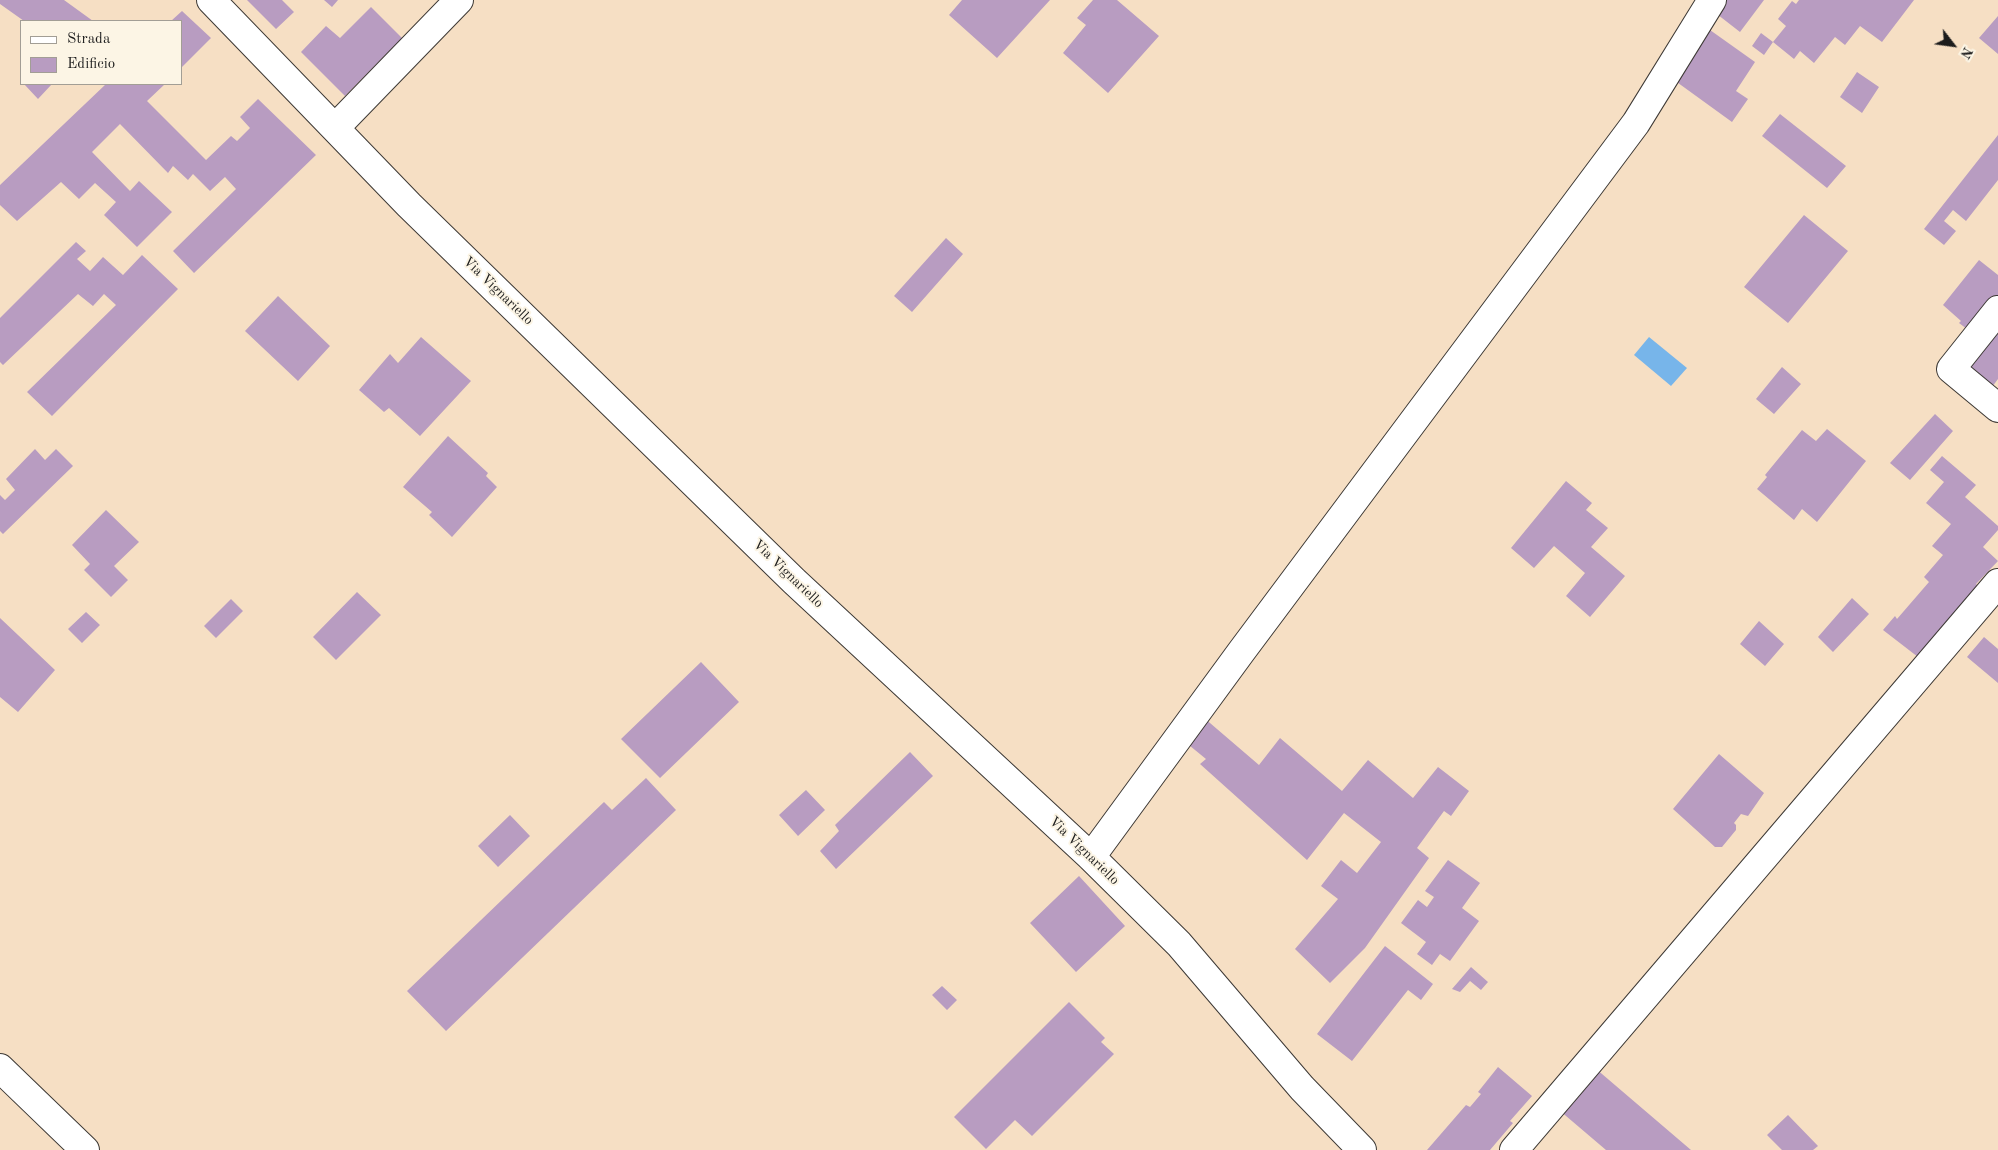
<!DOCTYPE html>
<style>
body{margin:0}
#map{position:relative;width:1998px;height:1150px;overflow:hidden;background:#f6dfc4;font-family:"Old Standard TT",serif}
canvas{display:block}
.legend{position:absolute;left:20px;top:20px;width:162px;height:65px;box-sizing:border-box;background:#fcf5e5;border:1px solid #a29e95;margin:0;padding:6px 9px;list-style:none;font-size:15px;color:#1c1c1c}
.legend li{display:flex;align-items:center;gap:10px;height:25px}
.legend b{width:25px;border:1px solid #a29e95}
.north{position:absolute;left:1928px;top:20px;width:50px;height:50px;-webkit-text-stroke:4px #fcf5e5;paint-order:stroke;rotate:120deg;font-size:14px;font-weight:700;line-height:20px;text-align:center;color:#1c1c1c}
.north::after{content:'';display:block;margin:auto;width:18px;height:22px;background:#1c1c1c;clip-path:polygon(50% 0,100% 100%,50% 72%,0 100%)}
</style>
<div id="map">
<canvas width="1998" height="1150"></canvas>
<ul class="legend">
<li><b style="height:6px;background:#fff"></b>Strada</li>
<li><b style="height:14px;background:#b89cc1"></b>Edificio</li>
</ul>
<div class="north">N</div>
</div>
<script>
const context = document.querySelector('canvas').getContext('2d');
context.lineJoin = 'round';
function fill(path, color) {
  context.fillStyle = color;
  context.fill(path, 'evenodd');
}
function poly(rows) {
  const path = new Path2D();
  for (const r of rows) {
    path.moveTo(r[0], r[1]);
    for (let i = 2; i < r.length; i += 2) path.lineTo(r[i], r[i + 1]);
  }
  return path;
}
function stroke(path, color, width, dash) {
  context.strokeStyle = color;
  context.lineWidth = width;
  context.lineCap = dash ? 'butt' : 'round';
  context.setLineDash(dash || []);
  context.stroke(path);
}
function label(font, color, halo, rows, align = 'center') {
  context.font = font + ' "Old Standard TT",serif';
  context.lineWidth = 4;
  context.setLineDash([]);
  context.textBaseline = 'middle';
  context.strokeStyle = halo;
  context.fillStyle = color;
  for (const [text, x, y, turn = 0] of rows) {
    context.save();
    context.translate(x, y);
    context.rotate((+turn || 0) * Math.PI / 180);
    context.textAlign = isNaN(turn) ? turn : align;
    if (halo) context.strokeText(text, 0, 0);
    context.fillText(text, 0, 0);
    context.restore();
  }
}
fill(poly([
 [1649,337,1687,368,1671,386,1634,355]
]), '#77b5ea');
fill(poly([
 [0,0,64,0,93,21,24,21,0,4],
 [247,0,282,0,294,12,276,29],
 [324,0,338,0,332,7],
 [962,0,1050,0,997,58,949,15],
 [1093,0,1117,0,1159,36,1108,93,1063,53,1086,25,1077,18],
 [1721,0,1764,0,1740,32,1713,11],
 [1799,0,1914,0,1882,42,1860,26,1845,45,1835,37,1814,63,1800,51,1794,59,1773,42,1786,26,1778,19,1792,1,1796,4],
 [371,7,402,38,345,96,301,52,326,26,340,38],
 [182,11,211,38,181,68,181,21,171,21],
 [1998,16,1998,54,1979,38],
 [1710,30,1755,62,1736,91,1748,99,1732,122,1674,80],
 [1761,33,1773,42,1764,55,1752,46],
 [1857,72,1879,87,1862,113,1840,97],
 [24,84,52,84,38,99],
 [106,84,165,84,147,101,206,160,231,136,237,141,250,128,240,117,258,99,316,155,194,273,173,251,236,189,225,177,210,191,193,174,188,180,173,166,168,173,120,124,92,152,130,191,139,181,172,212,137,247,104,215,116,202,95,183,79,199,61,182,17,221,0,205,0,185],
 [1780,114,1846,166,1827,188,1762,136],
 [1998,135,1998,180,1966,221,1953,210,1944,221,1956,231,1944,245,1924,229],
 [1804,215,1848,251,1788,323,1744,287],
 [946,238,963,254,912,312,894,296],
 [76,242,86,251,77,259,90,271,103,257,123,275,142,255,178,289,52,416,27,392,116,305,104,294,93,306,78,294,3,365,0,362,0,318],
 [1979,260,1998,275,1998,300,1971,332,1959,323,1961,321,1943,305],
 [278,296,330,346,298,381,245,331],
 [1998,319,1998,379,1989,391,1964,363],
 [421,337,471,381,420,436,389,408,384,412,359,390,390,354,398,363],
 [1782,367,1801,384,1774,414,1756,399],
 [1935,414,1953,431,1910,480,1890,463],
 [1827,429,1866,461,1817,522,1802,509,1794,520,1757,489,1767,477,1765,475,1802,430,1816,441],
 [448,436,488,473,486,476,497,487,452,537,429,515,432,512,403,487],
 [35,449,45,460,56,449,73,466,3,534,0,531,0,495,5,500,15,490,6,479],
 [1942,456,1976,485,1965,497,1998,526,1998,530,1983,547,1998,561,1976,584,1979,587,1918,657,1883,630,1895,616,1897,619,1929,582,1924,577,1943,555,1932,546,1951,524,1926,503,1944,482,1930,470],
 [1566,481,1592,503,1586,510,1608,528,1591,547,1625,576,1590,617,1566,596,1585,573,1554,546,1534,568,1511,548],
 [106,510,139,542,114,566,128,580,111,597,84,570,90,564,72,545],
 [357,592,381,615,336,660,313,637],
 [1852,598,1869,614,1833,652,1818,637],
 [231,599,243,611,216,638,204,626],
 [86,612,100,625,82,643,68,629],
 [0,618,55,670,18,712,0,697],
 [1759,621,1784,644,1765,666,1740,644],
 [1984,637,1998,649,1998,683,1967,657],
 [701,662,739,702,660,778,621,739],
 [1203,717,1259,765,1280,738,1342,791,1368,760,1413,798,1438,767,1469,791,1451,816,1444,811,1417,848,1429,858,1365,948,1330,983,1295,949,1338,899,1321,886,1341,860,1357,873,1381,842,1344,813,1307,860,1200,764,1206,759,1184,741],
 [910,752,933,776,836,869,820,851,839,831,835,825],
 [1719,754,1764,793,1748,816,1741,814,1734,823,1736,825,1736,830,1722,847,1715,847,1673,809],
 [646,778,676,810,446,1031,407,991,604,802,612,810],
 [806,790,825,810,798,836,779,815],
 [510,815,530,836,498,867,478,846],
 [1448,860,1480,883,1462,908,1479,921,1450,961,1440,954,1432,965,1417,954,1426,942,1401,923,1418,900,1427,907,1434,897,1425,891],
 [1079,876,1125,926,1076,972,1030,923],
 [1385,946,1433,984,1421,1000,1408,990,1352,1061,1317,1034],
 [1471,967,1488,982,1481,990,1470,981,1460,992,1452,989],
 [942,986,957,1000,947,1010,932,995],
 [1069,1002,1105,1038,1101,1042,1114,1054,1032,1136,1015,1120,986,1149,954,1117],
 [1498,1067,1532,1096,1510,1121,1513,1123,1490,1150,1427,1150,1466,1105,1470,1107,1481,1094,1478,1092],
 [1595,1068,1691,1150,1606,1150,1559,1110],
 [1788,1115,1818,1146,1813,1150,1782,1150,1767,1135]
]), '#b89cc1');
const minor = poly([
 [211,0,409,205,794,581,1091,857,1179,944,1302,1088,1362,1150],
 [335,128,459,0],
 [1998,310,1951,369,1998,408],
 [1091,857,1241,652,1636,123,1712,0],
 [0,1068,85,1150],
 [1514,1150,1998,583]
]);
stroke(minor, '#3d3935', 30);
stroke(minor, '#fff', 28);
label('14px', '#1c1c1c', '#fcf5e5', [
 ["Via Vignariello",498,291,44],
 ["Via Vignariello",788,574,44],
 ["Via Vignariello",1084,851,44]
]);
</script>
